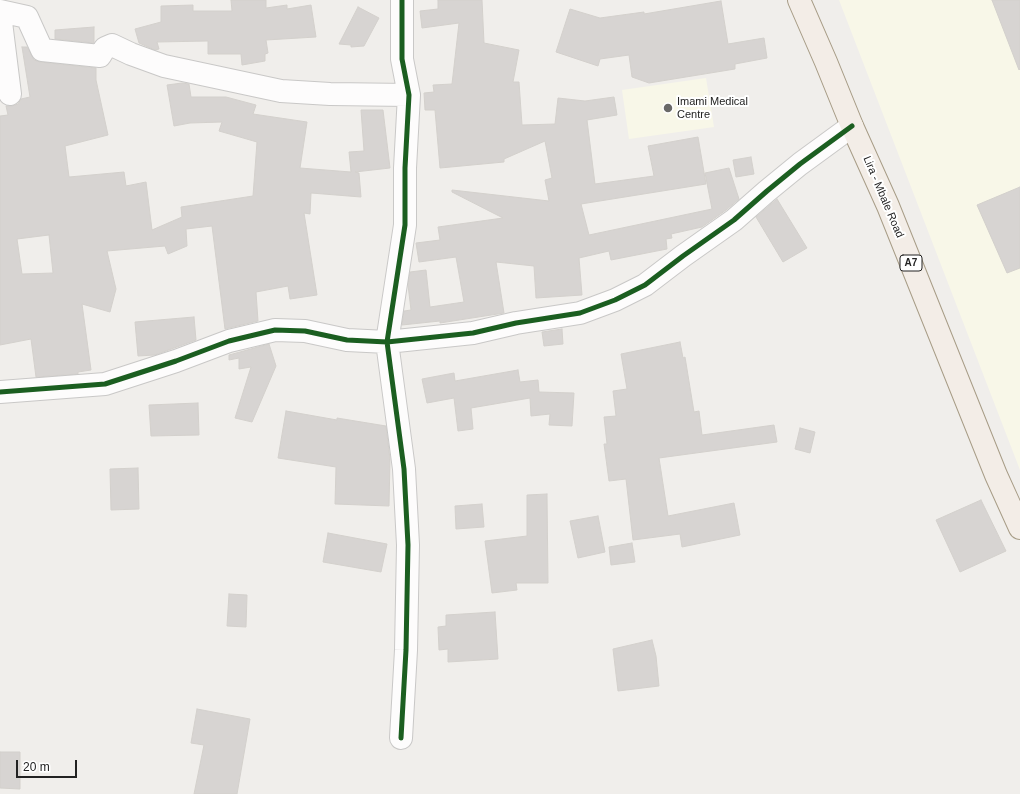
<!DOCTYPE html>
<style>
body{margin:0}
#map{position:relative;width:1020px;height:794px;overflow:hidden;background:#f0eeeb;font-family:Arial,sans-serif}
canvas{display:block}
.scale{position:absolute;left:16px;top:760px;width:61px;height:18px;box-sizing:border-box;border:2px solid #222;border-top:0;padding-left:5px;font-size:12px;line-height:14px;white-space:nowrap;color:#222;-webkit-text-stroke:3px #fff;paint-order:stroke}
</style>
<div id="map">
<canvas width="1020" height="794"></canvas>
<div class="scale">20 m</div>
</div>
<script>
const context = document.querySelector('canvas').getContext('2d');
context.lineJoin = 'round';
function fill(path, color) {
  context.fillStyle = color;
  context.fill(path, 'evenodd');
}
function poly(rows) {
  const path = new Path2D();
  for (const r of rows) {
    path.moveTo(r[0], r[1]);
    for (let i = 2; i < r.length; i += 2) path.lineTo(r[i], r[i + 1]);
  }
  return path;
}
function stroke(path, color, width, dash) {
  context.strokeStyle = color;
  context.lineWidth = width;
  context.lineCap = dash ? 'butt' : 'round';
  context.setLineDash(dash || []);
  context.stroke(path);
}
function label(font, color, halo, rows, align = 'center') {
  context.font = font + ' Arial,sans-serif';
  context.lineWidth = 4;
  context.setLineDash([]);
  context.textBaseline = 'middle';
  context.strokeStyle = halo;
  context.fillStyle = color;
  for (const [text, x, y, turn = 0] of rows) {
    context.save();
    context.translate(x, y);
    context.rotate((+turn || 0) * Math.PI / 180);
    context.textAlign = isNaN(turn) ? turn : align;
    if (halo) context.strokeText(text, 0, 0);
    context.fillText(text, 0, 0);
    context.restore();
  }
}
fill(poly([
 [839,0,1020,0,1020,470],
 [706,78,714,127,629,139,622,90]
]), '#f8f7e8');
const building = poly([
 [231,0,266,0,266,8,287,5,287,9,311,5,316,37,266,40,268,53,265,54,265,61,242,65,241,54,208,54,208,41,157,42,159,49,155,50,139,43,135,29,161,22,161,6,193,5,193,11,232,11,231,0],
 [438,0,482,0,484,43,519,50,513,82,519,82,522,125,555,124,558,98,585,101,614,97,617,115,587,120,595,184,654,176,648,146,698,137,706,184,581,204,589,235,712,209,705,173,729,168,739,199,726,210,702,227,671,234,672,238,666,239,667,249,611,260,609,251,579,258,582,295,536,298,534,266,496,262,504,313,440,323,440,321,402,325,404,311,411,310,408,285,410,272,426,270,430,307,464,302,456,257,419,262,416,243,440,240,438,227,503,218,452,192,452,190,549,201,545,180,552,178,545,141,504,159,504,162,440,168,435,110,425,110,424,93,434,92,433,85,452,84,459,23,422,28,420,11,438,9,438,0],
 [992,0,1020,0,1020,69,1019,70,992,0],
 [721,1,728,44,764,38,767,58,735,64,735,69,649,83,632,77,629,55,600,59,598,66,556,52,570,9,600,18,644,12,644,14,721,1],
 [358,7,379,18,364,46,351,47,351,45,339,44,358,7],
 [94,27,94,43,55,39,55,30,94,27],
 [22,47,27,47,34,60,40,62,96,68,96,80,108,135,65,146,69,177,124,172,126,186,146,182,152,230,182,217,181,207,253,196,257,142,219,131,222,122,190,123,174,126,167,85,182,83,189,84,191,97,226,97,256,105,253,114,307,122,300,168,351,172,349,152,364,151,361,110,383,110,390,168,355,172,359,173,361,197,311,193,310,214,304,213,317,295,290,299,288,286,256,292,258,321,225,329,212,226,186,229,187,246,168,254,165,246,107,251,116,289,110,312,82,304,91,370,78,372,78,374,36,377,31,339,0,345,0,116,8,115,6,106,12,106,18,104,21,99,30,97,22,47],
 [49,235,53,273,22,274,17,239,49,235],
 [751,157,754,174,736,177,733,160,751,157],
 [1020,187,1020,268,1007,273,977,205,1020,187],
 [777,199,807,248,783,262,756,217,777,199],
 [194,317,196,340,155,355,138,356,135,322,194,317],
 [562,329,563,344,544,346,542,332,562,329],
 [680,342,683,358,685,357,694,412,699,411,702,435,774,425,777,442,659,458,668,516,734,503,740,535,682,547,680,534,633,540,626,479,609,481,604,444,607,444,604,417,616,416,613,391,627,389,621,354,680,342],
 [269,344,276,366,252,422,235,418,251,367,239,369,239,358,229,360,229,355,269,344],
 [518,370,520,382,538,380,539,392,574,393,572,426,549,425,550,414,531,416,530,398,471,408,473,429,458,431,454,398,427,403,422,379,454,373,455,381,518,370],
 [198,403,199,435,151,436,149,405,198,403],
 [286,411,337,420,337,418,386,426,390,459,389,506,335,504,336,467,278,458,286,411],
 [800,428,815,432,810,453,795,449,800,428],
 [138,468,139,509,111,510,110,469,138,468],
 [547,494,548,583,516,583,517,590,492,593,485,541,527,536,527,495,547,494],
 [981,500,1006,551,960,572,936,520,981,500],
 [482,504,484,527,456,529,455,506,482,504],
 [598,516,605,552,578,558,570,521,598,516],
 [328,533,387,544,381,572,323,562,328,533],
 [632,543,635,562,611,565,609,547,632,543],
 [229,594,247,595,246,627,227,626,229,594],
 [495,612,498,659,448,662,448,649,439,650,438,627,446,626,446,615,495,612],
 [652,640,656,656,659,686,618,691,613,649,652,640],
 [197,709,250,719,237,794,194,794,204,745,191,743,197,709],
 [0,752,20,752,20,789,0,788,0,752]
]);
fill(building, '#d7d4d2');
stroke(building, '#d3d0cc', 1);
const minor = poly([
 [0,11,27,17,42,50,100,56,105,48,112,45,131,54,164,66,281,91,330,94,409,95],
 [0,14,10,94],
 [0,392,105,384,176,361,229,341,275,330,305,331,347,340,387,342,473,333,516,323,580,313,615,300,645,285,683,256,734,220,767,191,800,164,852,126],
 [401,738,406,650,408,545,404,469,387,342,405,225,405,168,409,95,402,59,402,0]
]);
const primary = poly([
 [799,0,826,62,852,126,888,206,996,475,1020,528]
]);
stroke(minor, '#c9c8c7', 24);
stroke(primary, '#a79c86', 24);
stroke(minor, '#fdfcfc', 22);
stroke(primary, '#f3ede7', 22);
stroke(poly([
 [0,392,105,384,176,361,229,341,275,330,305,331,347,340,387,342,473,333,516,323,580,313,615,300,645,285,683,256,734,220,767,191,800,164,852,126],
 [401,738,406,650,408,545,404,469,387,342,405,225,405,168,409,95,402,59,402,0]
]), '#1b5e20', 5);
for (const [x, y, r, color] of [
 [668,108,5,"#6a6968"]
]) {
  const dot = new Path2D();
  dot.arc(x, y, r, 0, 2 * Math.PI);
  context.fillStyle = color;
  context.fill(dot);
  stroke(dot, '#fff', 1.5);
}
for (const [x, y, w] of [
 [911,263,22]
]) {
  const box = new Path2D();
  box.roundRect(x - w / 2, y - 8, w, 16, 3);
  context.fillStyle = '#fff';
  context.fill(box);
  stroke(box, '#222', 1);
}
label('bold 10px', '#222', null, [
 ["A7",911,263]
]);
label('11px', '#222', '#fff', [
 ["Imami Medical",677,102],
 ["Centre",677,115]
], 'left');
label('11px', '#222', '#fff', [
 ["Lira - Mbale Road",883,197,67]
]);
</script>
